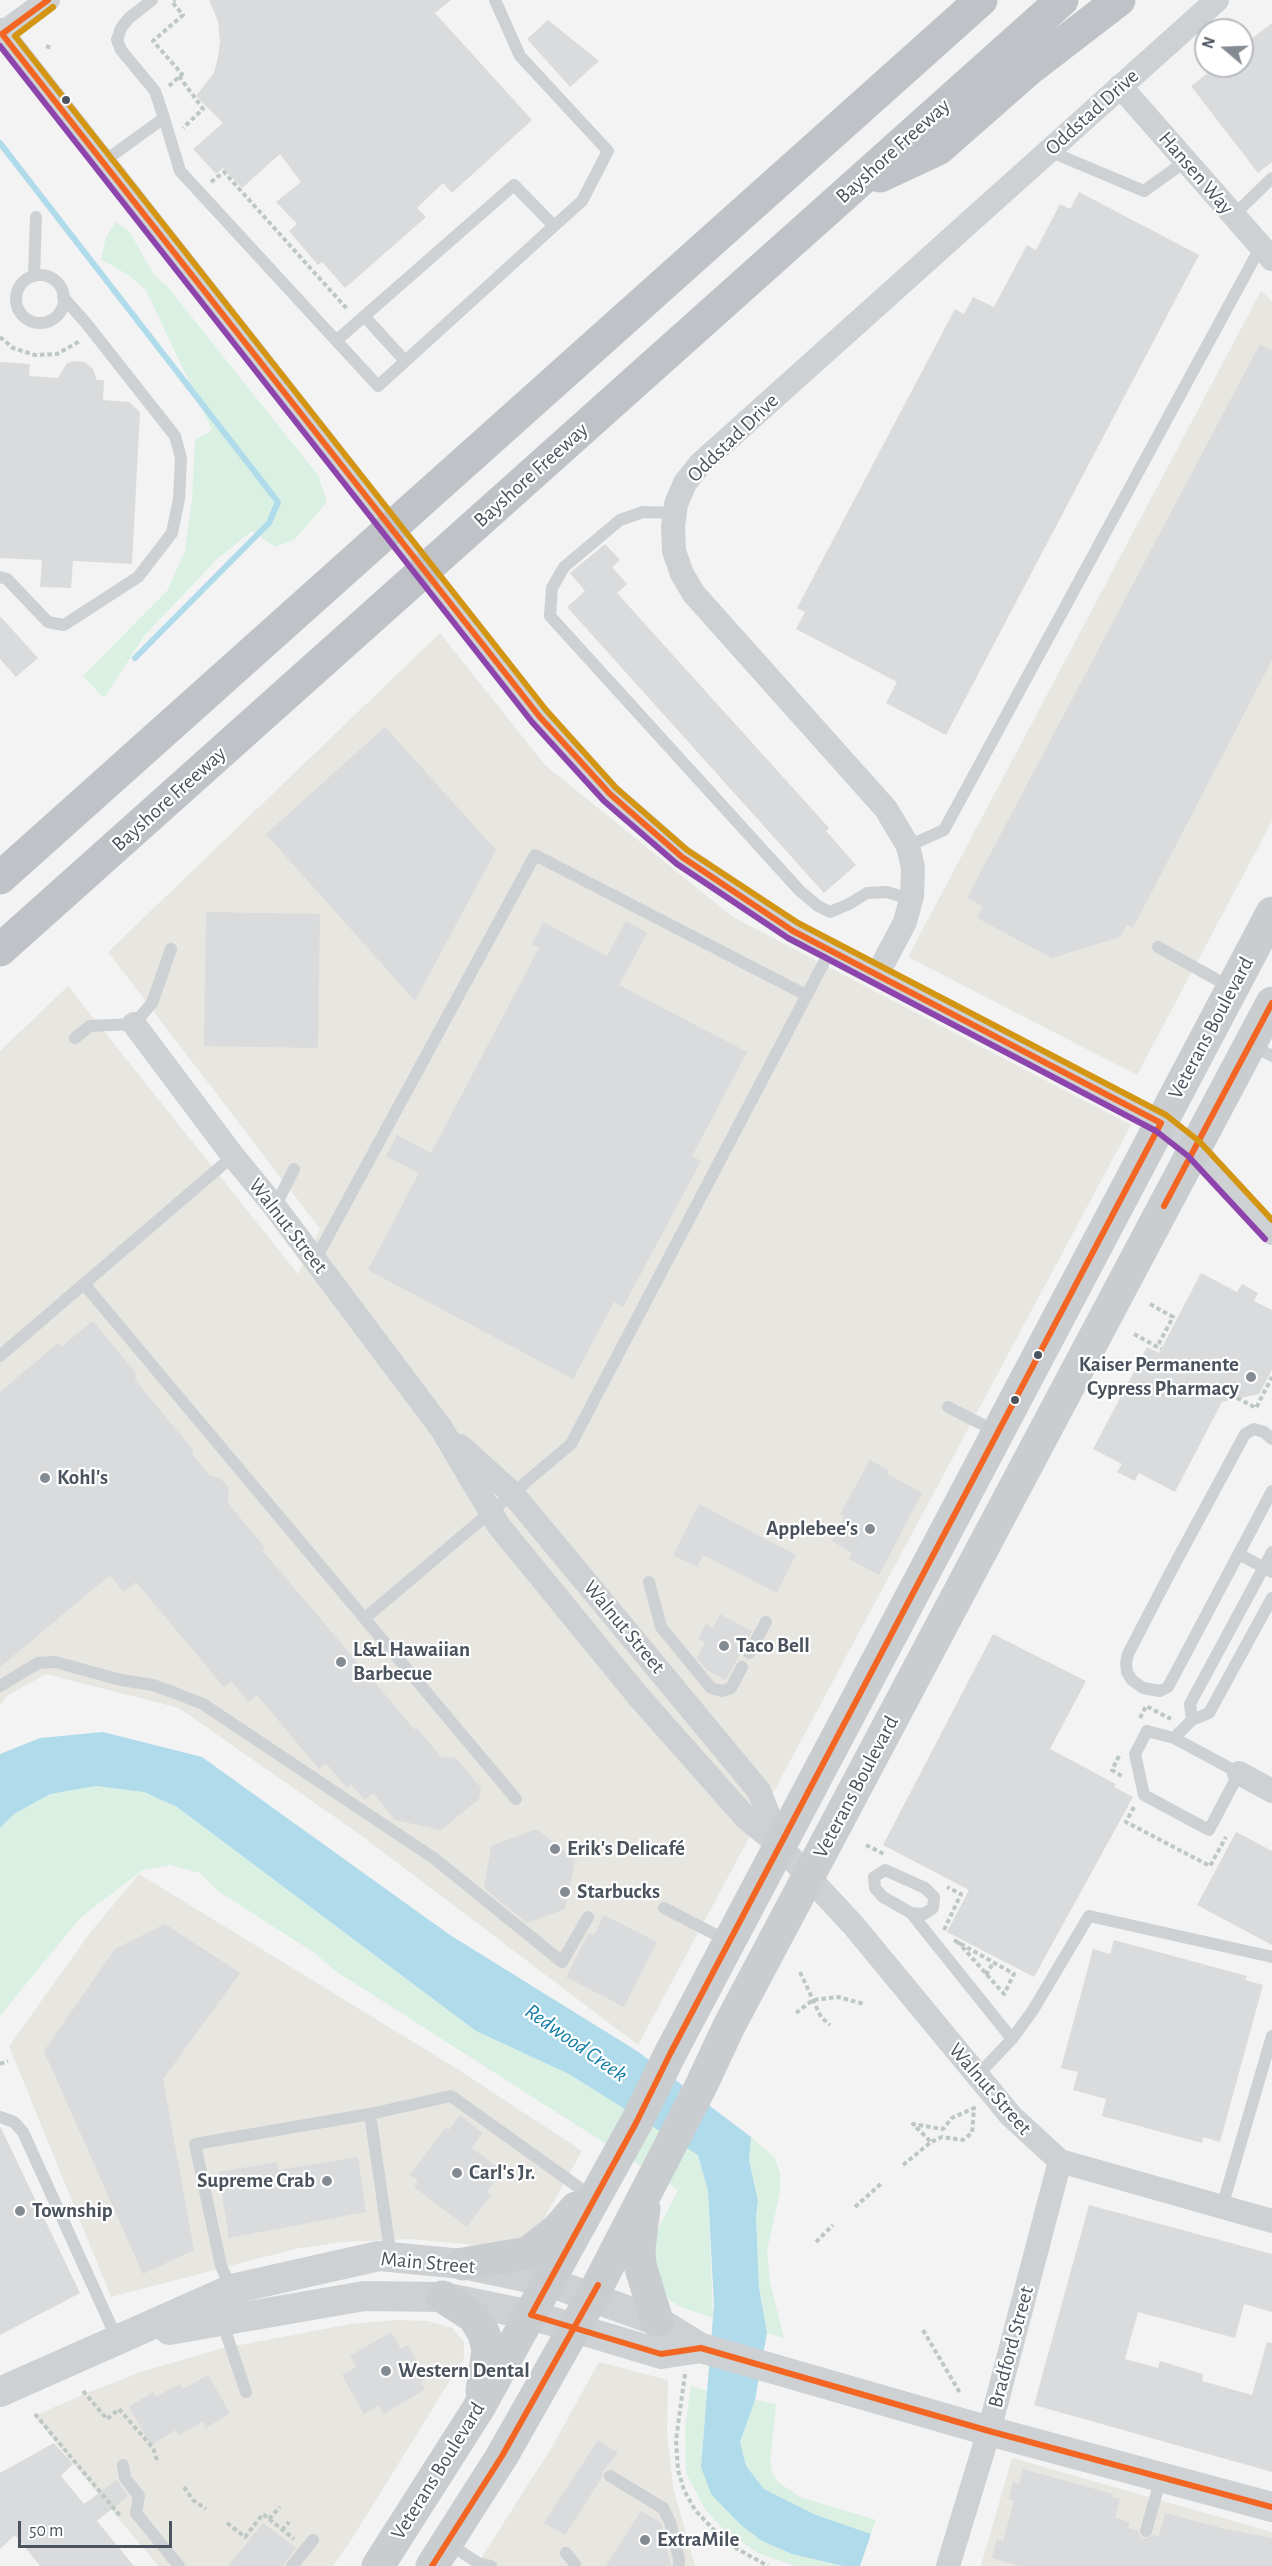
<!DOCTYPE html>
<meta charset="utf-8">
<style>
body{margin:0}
#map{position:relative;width:1272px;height:2566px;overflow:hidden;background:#f3f3f3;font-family:"Alegreya Sans",sans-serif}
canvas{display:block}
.north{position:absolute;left:1194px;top:18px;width:60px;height:60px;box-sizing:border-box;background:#fff;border:2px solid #b7babf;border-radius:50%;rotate:289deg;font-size:16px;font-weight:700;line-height:24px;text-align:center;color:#4a535e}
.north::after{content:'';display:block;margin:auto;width:21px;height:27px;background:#858b92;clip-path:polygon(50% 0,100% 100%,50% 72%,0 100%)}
.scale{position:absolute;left:18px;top:2521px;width:154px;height:27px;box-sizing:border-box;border:3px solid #4a535e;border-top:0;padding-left:8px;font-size:18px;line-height:21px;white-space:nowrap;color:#4a535e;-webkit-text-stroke:4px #fff;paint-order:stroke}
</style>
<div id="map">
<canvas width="1272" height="2566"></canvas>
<div class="north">N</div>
<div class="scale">50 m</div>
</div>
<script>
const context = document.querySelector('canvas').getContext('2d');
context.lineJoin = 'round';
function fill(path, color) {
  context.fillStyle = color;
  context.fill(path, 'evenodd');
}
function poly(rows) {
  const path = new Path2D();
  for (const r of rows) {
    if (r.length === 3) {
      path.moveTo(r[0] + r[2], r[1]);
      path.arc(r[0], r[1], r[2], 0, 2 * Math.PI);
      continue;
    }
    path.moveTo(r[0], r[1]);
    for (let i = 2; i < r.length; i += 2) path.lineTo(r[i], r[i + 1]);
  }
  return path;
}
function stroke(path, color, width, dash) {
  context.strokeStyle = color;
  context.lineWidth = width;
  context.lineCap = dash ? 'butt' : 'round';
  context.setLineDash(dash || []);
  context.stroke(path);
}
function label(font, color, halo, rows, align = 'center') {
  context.font = font + ' "Alegreya Sans",sans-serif';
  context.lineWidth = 4.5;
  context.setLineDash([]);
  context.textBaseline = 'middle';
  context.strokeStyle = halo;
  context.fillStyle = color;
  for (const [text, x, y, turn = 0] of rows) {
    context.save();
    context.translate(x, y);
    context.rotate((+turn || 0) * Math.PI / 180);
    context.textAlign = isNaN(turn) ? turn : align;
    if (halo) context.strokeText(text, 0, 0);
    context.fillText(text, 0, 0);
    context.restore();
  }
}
fill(poly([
 [1261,291,1272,301,1272,821,1137,1075,908,957],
 [440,633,545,765,733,917,1131,1125,638,2045,362,1836,179,1708,46,1674,8,1695,0,1705,0,1051,68,986,298,1274,320,1229,108,952],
 [139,1874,459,2070,582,2151,541,2224,517,2242,497,2247,409,2239,342,2242,295,2249,111,2297,9,2046,89,1934],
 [396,2320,428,2321,452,2328,464,2342,464,2358,353,2537,333,2566,158,2566,34,2416,87,2393,141,2372,219,2349,350,2324],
 [599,2362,668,2380,667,2433,673,2487,695,2566,476,2566,552,2447],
 [1012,2458,1272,2532,1272,2566,981,2566]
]), '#e7e6e1');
fill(poly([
 [116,222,129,231,154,275,167,286,318,475,327,502,295,539,276,547,252,531,217,559,145,635,104,698,83,676,167,591,185,551,192,500,195,440,212,430,146,290,128,275,101,259,106,237],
 [96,1786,144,1792,177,1807,476,2031,569,2074,698,2155,708,2191,713,2318,681,2307,671,2301,663,2292,656,2272,653,2239,678,2190,334,1970,316,1954,218,1891,200,1873,170,1865,143,1870,80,1918,0,2016,0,1828,14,1814,50,1794],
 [751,2137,775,2158,780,2174,780,2191,767,2251,770,2282,784,2338,767,2333,759,2288,756,2216,758,2201,749,2160],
 [691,2386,707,2391,701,2467,762,2541,792,2554,842,2566,795,2566,758,2553,723,2529,705,2509,686,2473,685,2427],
 [755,2400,776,2404,770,2462,772,2472,778,2482,800,2497,876,2520,871,2534,816,2515,764,2489,746,2466,740,2442]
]), '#d9f0e3');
fill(poly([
 [103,1732,202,1757,450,1935,637,2051,751,2137,749,2160,758,2201,756,2216,759,2288,767,2333,755,2400,740,2442,746,2466,764,2489,816,2515,871,2534,860,2566,843,2566,792,2554,762,2541,741,2525,711,2494,701,2467,714,2305,708,2191,698,2155,569,2074,476,2031,177,1807,144,1792,96,1786,50,1794,14,1814,0,1828,0,1754,40,1738]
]), '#b0dbeb');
stroke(poly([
 [0,143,278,502,269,523,135,658]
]), '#b0dbeb', 6);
fill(poly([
 [209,0,451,0,435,13,532,120,452,193,443,183,417,208,426,217,345,288,322,262,318,265,289,231,297,224,276,202,301,182,280,154,242,188,223,168,216,174,193,149,223,123,196,96,214,73,218,57,220,42,218,21],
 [548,20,599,61,570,87,527,39],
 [1272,23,1272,162,1258,173,1191,86,1217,66,1242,66,1242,46],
 [1079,192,1199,255,946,735,886,703,897,682,796,629,805,612,797,608,955,309,964,314,973,297,994,307,1027,245,1036,250,1060,204,1070,209],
 [1260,344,1272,351,1272,660,1133,928,1127,925,1120,937,1052,958,977,918,983,906,967,898],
 [76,361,85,362,93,369,97,380,104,380,103,400,129,402,140,412,132,564,73,561,71,588,40,587,42,560,0,558,0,362,30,364,29,376,58,378,67,363],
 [605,544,620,560,612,567,627,584,617,593,829,828,826,831,856,865,824,893,567,607,585,591,570,573],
 [0,616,38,658,16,677,0,659],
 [385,727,496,850,415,1001,266,834],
 [206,912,320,914,318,1048,204,1046],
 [626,921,647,933,619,985,747,1052,692,1156,701,1161,623,1307,614,1302,573,1379,368,1270,419,1173,386,1156,397,1135,431,1153,539,948,532,944,543,922,607,956],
 [1201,1273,1237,1292,1242,1284,1258,1293,1254,1301,1272,1310,1272,1370,1259,1394,1222,1402,1175,1492,1139,1473,1135,1481,1117,1472,1122,1464,1093,1449,1147,1347,1159,1353],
 [93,1321,136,1373,135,1380,194,1451,192,1454,210,1476,220,1478,229,1488,228,1503,265,1548,262,1550,415,1730,417,1728,441,1757,456,1758,481,1788,479,1799,441,1830,395,1820,373,1793,365,1800,351,1784,347,1788,326,1763,319,1769,257,1695,249,1702,231,1681,224,1687,136,1582,124,1592,110,1575,0,1667,0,1392,58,1343,61,1347],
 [870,1460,889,1470,887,1474,922,1493,879,1575,849,1559,852,1553,832,1541,844,1517,840,1514],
 [699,1504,796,1555,777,1593,703,1555,697,1567,673,1555],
 [720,1614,752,1631,726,1680,707,1670,697,1658,705,1642,698,1639,702,1631,706,1624,713,1628],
 [993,1634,1086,1681,1050,1749,1116,1784,1114,1787,1133,1797,1034,1977,947,1932,969,1890,883,1845],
 [537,1829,575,1860,565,1909,527,1923,484,1888,491,1846],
 [1236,1832,1272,1851,1272,1945,1197,1905],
 [604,1915,657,1942,624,2007,566,1977,589,1933,594,1935],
 [165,1924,240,1973,163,2079,194,2250,143,2274,44,2051,115,1949],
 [1114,1940,1247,1976,1245,1980,1263,1985,1220,2142,1203,2137,1202,2143,1102,2116,1106,2099,1073,2090,1078,2072,1061,2068,1093,1949,1110,1954],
 [460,2115,482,2133,472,2148,503,2171,487,2192,491,2195,467,2227,414,2187,418,2181,410,2175,446,2127,449,2130],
 [0,2126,80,2293,0,2335],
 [358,2157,366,2212,229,2238,218,2172,277,2162,278,2170],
 [1089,2205,1272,2254,1272,2312,1244,2304,1235,2338,1138,2312,1125,2359,1158,2368,1160,2361,1203,2374,1202,2381,1252,2395,1267,2342,1272,2343,1272,2472,1034,2405],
 [391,2332,401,2349,408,2345,427,2379,421,2382,425,2389,384,2414,379,2405,364,2414,342,2375,356,2367,350,2356],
 [208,2375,230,2413,206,2428,203,2422,179,2435,176,2430,151,2445,129,2407,153,2392,155,2397,180,2384,183,2389],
 [598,2440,618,2453,603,2471,602,2477,565,2535,544,2523],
 [54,2443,73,2464,61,2476,84,2504,117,2480,128,2496,97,2521,134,2566,40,2566,15,2535,0,2549,0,2473],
 [1023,2469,1113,2494,1112,2497,1120,2499,1115,2518,1130,2522,1128,2528,1138,2530,1140,2536,1144,2539,1153,2535,1159,2536,1165,2513,1225,2529,1272,2538,1272,2566,1020,2566,992,2558,997,2539,1003,2541,1014,2501,1009,2499,1013,2482,1019,2484],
 [641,2511,661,2523,671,2566,606,2566],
 [263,2523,296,2548,283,2566,228,2566]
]), '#dadbdc');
stroke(poly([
 [46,46,51,48],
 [179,76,203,109,183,128],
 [169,86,182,74,153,41,183,15,172,2,175,0],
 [211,182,224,172,348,310],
 [0,337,13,348,35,355,57,354,80,341],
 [1150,1304,1173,1317,1157,1347],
 [1134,1334,1161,1349],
 [1237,1398,1256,1408,1272,1377],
 [1140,1718,1146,1706,1171,1719],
 [1119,1756,1112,1770,1123,1777],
 [1134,1807,1126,1822,1210,1866,1226,1837],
 [866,1845,884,1854],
 [944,1930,961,1894,947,1887],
 [954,1940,1014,1974,1004,1994,958,1942],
 [800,1972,821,2017,830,2025],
 [986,1975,993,1963],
 [796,2013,813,2000,838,1997,864,2004],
 [0,2064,8,2061],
 [903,2165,931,2142,913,2124,943,2129,952,2118,974,2108,972,2133,963,2140,942,2137,931,2142],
 [855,2207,882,2183],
 [816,2242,833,2225],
 [923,2330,960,2393],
 [685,2374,676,2440,678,2470,684,2490,695,2510,712,2528,732,2546,768,2566],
 [83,2391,107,2419,119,2409,153,2448,158,2463],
 [35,2414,121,2517],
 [184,2487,193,2500,206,2509],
 [269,2519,280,2507],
 [227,2523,245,2537,263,2514,294,2539],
 [282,2530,289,2522]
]), '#bdc7c4', 4, [4.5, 3]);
stroke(poly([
 [152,0,129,18,121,28,117,40,121,50,155,91,164,118],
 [495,0,520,56,608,151,582,201,554,226],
 [1049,151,1144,191,1186,161],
 [103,162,164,118,180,171,378,386,554,226,514,185,337,340],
 [1234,215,1272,178],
 [40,299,24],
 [34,276,36,217],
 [364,316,405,361],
 [675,513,643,512,620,520,564,567,552,588,550,616,800,891,818,906,830,912,849,904,867,893,887,892,910,899],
 [0,577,7,579,48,622,64,625,138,577,172,533,179,499,181,458,175,436,86,323,63,297],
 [908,846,944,830,1261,246],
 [1158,947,1230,987],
 [75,1038,90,1026,134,1024,152,1003,171,949],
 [1251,1045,1272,1056],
 [275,1207,294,1169],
 [315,1260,535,855,806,995],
 [84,1284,516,1799],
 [0,1356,233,1156],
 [948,1407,997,1432],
 [1272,1439,1264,1432,1254,1429,1245,1434,1170,1573,1128,1654,1126,1663,1127,1672,1132,1680,1143,1688,1160,1691,1168,1687,1272,1491],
 [1272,1552,1190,1704,1192,1720,1209,1713,1272,1598],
 [1239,1554,1272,1572],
 [649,1582,661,1627,711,1688,722,1691,731,1688,742,1667],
 [365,1618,571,1444,830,951],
 [749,1653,766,1622],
 [0,1686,38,1663,55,1662,121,1680,153,1685,175,1693,203,1704,435,1859,562,1962,588,1917],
 [1147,1731,1174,1738,1239,1773,1209,1830,1144,1795,1135,1754,1147,1731],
 [1174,1738,1192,1720],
 [664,1908,728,1941],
 [911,1913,924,1914,933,1908,934,1897,925,1888,885,1870,874,1877,875,1888,883,1897,911,1913,1012,2039],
 [977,2076,1012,2039,1033,2010,1089,1916,1272,1957],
 [370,2114,391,2257],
 [0,2117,14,2122,23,2132,117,2339],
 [1222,2207,1272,2036],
 [231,2288,221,2266,195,2144,370,2114,451,2096,588,2194],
 [222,2321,246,2392],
 [123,2465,125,2478,139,2496,136,2513,179,2566],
 [610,2476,663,2508,670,2522,679,2559,679,2566],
 [1146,2531,1161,2478],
 [448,2543,478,2563,491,2566],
 [566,2553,575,2564],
 [292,2566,313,2540]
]), '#ced1d3', 12);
stroke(poly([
 [0,30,539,716,610,794,682,857,793,931,1161,1123,1194,1149,1272,1233],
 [0,35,48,0],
 [1120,86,1272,259],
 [877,975,905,922,912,896,913,868,908,846,886,809,694,594,682,574,674,551,673,527,676,504,685,483,700,464,1217,0],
 [134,1024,233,1156,275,1207,441,1428,499,1526,638,1696,746,1818,780,1846,854,1926,1011,2116,1060,2161,1272,2221],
 [460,1446,512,1493,759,1791,780,1844],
 [1239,1773,1272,1791],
 [948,2566,989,2431,1060,2161]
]), '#ced1d3', 24);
stroke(poly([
 [169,2330,364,2296,443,2297,531,2315,661,2354,701,2348],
 [0,2392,232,2289,379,2256,463,2264,549,2282,657,2321,701,2348,989,2431,1272,2507]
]), '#ced1d3', 30);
stroke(poly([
 [644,2209,639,2249,640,2265,657,2321],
 [463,2264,528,2253,557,2230,576,2208],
 [443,2297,474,2317,484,2334,488,2350,482,2391],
 [378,2566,478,2409,636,2123,670,2054,1272,913],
 [432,2566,502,2456,592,2297,701,2086,729,2026,1272,1003]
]), '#cacdd0', 33);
stroke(poly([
 [880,176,938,149,1028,70,1119,0],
 [0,878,981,0],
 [0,950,1062,0]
]), '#bfc3c8', 33);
stroke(poly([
 [48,0,2,34,539,716,610,794,682,857,793,931,1161,1123,670,2054,636,2123,531,2315,661,2354,701,2348,989,2431,1272,2507],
 [1164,1206,1272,1003],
 [432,2566,502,2456,598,2285]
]), '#f26522', 6);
stroke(poly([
 [0,46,532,722,604,801,677,864,788,938,1156,1131,1188,1156,1265,1239]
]), '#8e44ad', 6);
stroke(poly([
 [53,7,15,36,546,710,616,788,687,850,798,923,1166,1115,1200,1142,1272,1220]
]), '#d49513', 6);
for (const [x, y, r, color] of [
 [66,100,5,"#4a535e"],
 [1038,1355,5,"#4a535e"],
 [1251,1377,6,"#858b92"],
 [1015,1400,5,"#4a535e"],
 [45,1478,6,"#858b92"],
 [870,1529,6,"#858b92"],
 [724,1646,6,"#858b92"],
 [341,1662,6,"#858b92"],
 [555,1849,6,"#858b92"],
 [565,1892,6,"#858b92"],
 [457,2173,6,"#858b92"],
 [327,2181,6,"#858b92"],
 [20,2211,6,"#858b92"],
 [386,2371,6,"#858b92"],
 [645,2540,6,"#858b92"]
]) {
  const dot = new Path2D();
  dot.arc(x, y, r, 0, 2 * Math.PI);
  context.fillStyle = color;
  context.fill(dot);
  stroke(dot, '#fff', 2);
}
label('21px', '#4a535e', '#fff', [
 ["Oddstad Drive",1092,112,-42],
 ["Bayshore Freeway",893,151,-42],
 ["Hansen Way",1196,173,49],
 ["Oddstad Drive",733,438,-44],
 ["Bayshore Freeway",531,475,-42],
 ["Bayshore Freeway",169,799,-42],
 ["Veterans Boulevard",1211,1028,-62],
 ["Walnut Street",288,1226,52],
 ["Walnut Street",624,1627,50],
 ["Veterans Boulevard",856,1787,-62],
 ["Walnut Street",990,2089,49],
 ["Main Street",428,2263,5],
 ["Bradford Street",1011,2347,-75],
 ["Veterans Boulevard",438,2471,-58]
]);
label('bold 21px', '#4a535e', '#fff', [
 ["Kaiser Permanente",1239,1365,"right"],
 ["Cypress Pharmacy",1239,1389,"right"],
 ["Kohl's",57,1478],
 ["Applebee's",858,1529,"right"],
 ["Taco Bell",736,1646],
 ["L&L Hawaiian",353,1650],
 ["Barbecue",353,1674],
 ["Erik's Delicafé",567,1849],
 ["Starbucks",577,1892],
 ["Carl's Jr.",469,2173],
 ["Supreme Crab",315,2181,"right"],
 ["Township",32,2211],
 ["Western Dental",398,2371],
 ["ExtraMile",657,2540]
], 'left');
label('italic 22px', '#167fa6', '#fff', [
 ["Redwood Creek",576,2043,35]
]);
</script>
